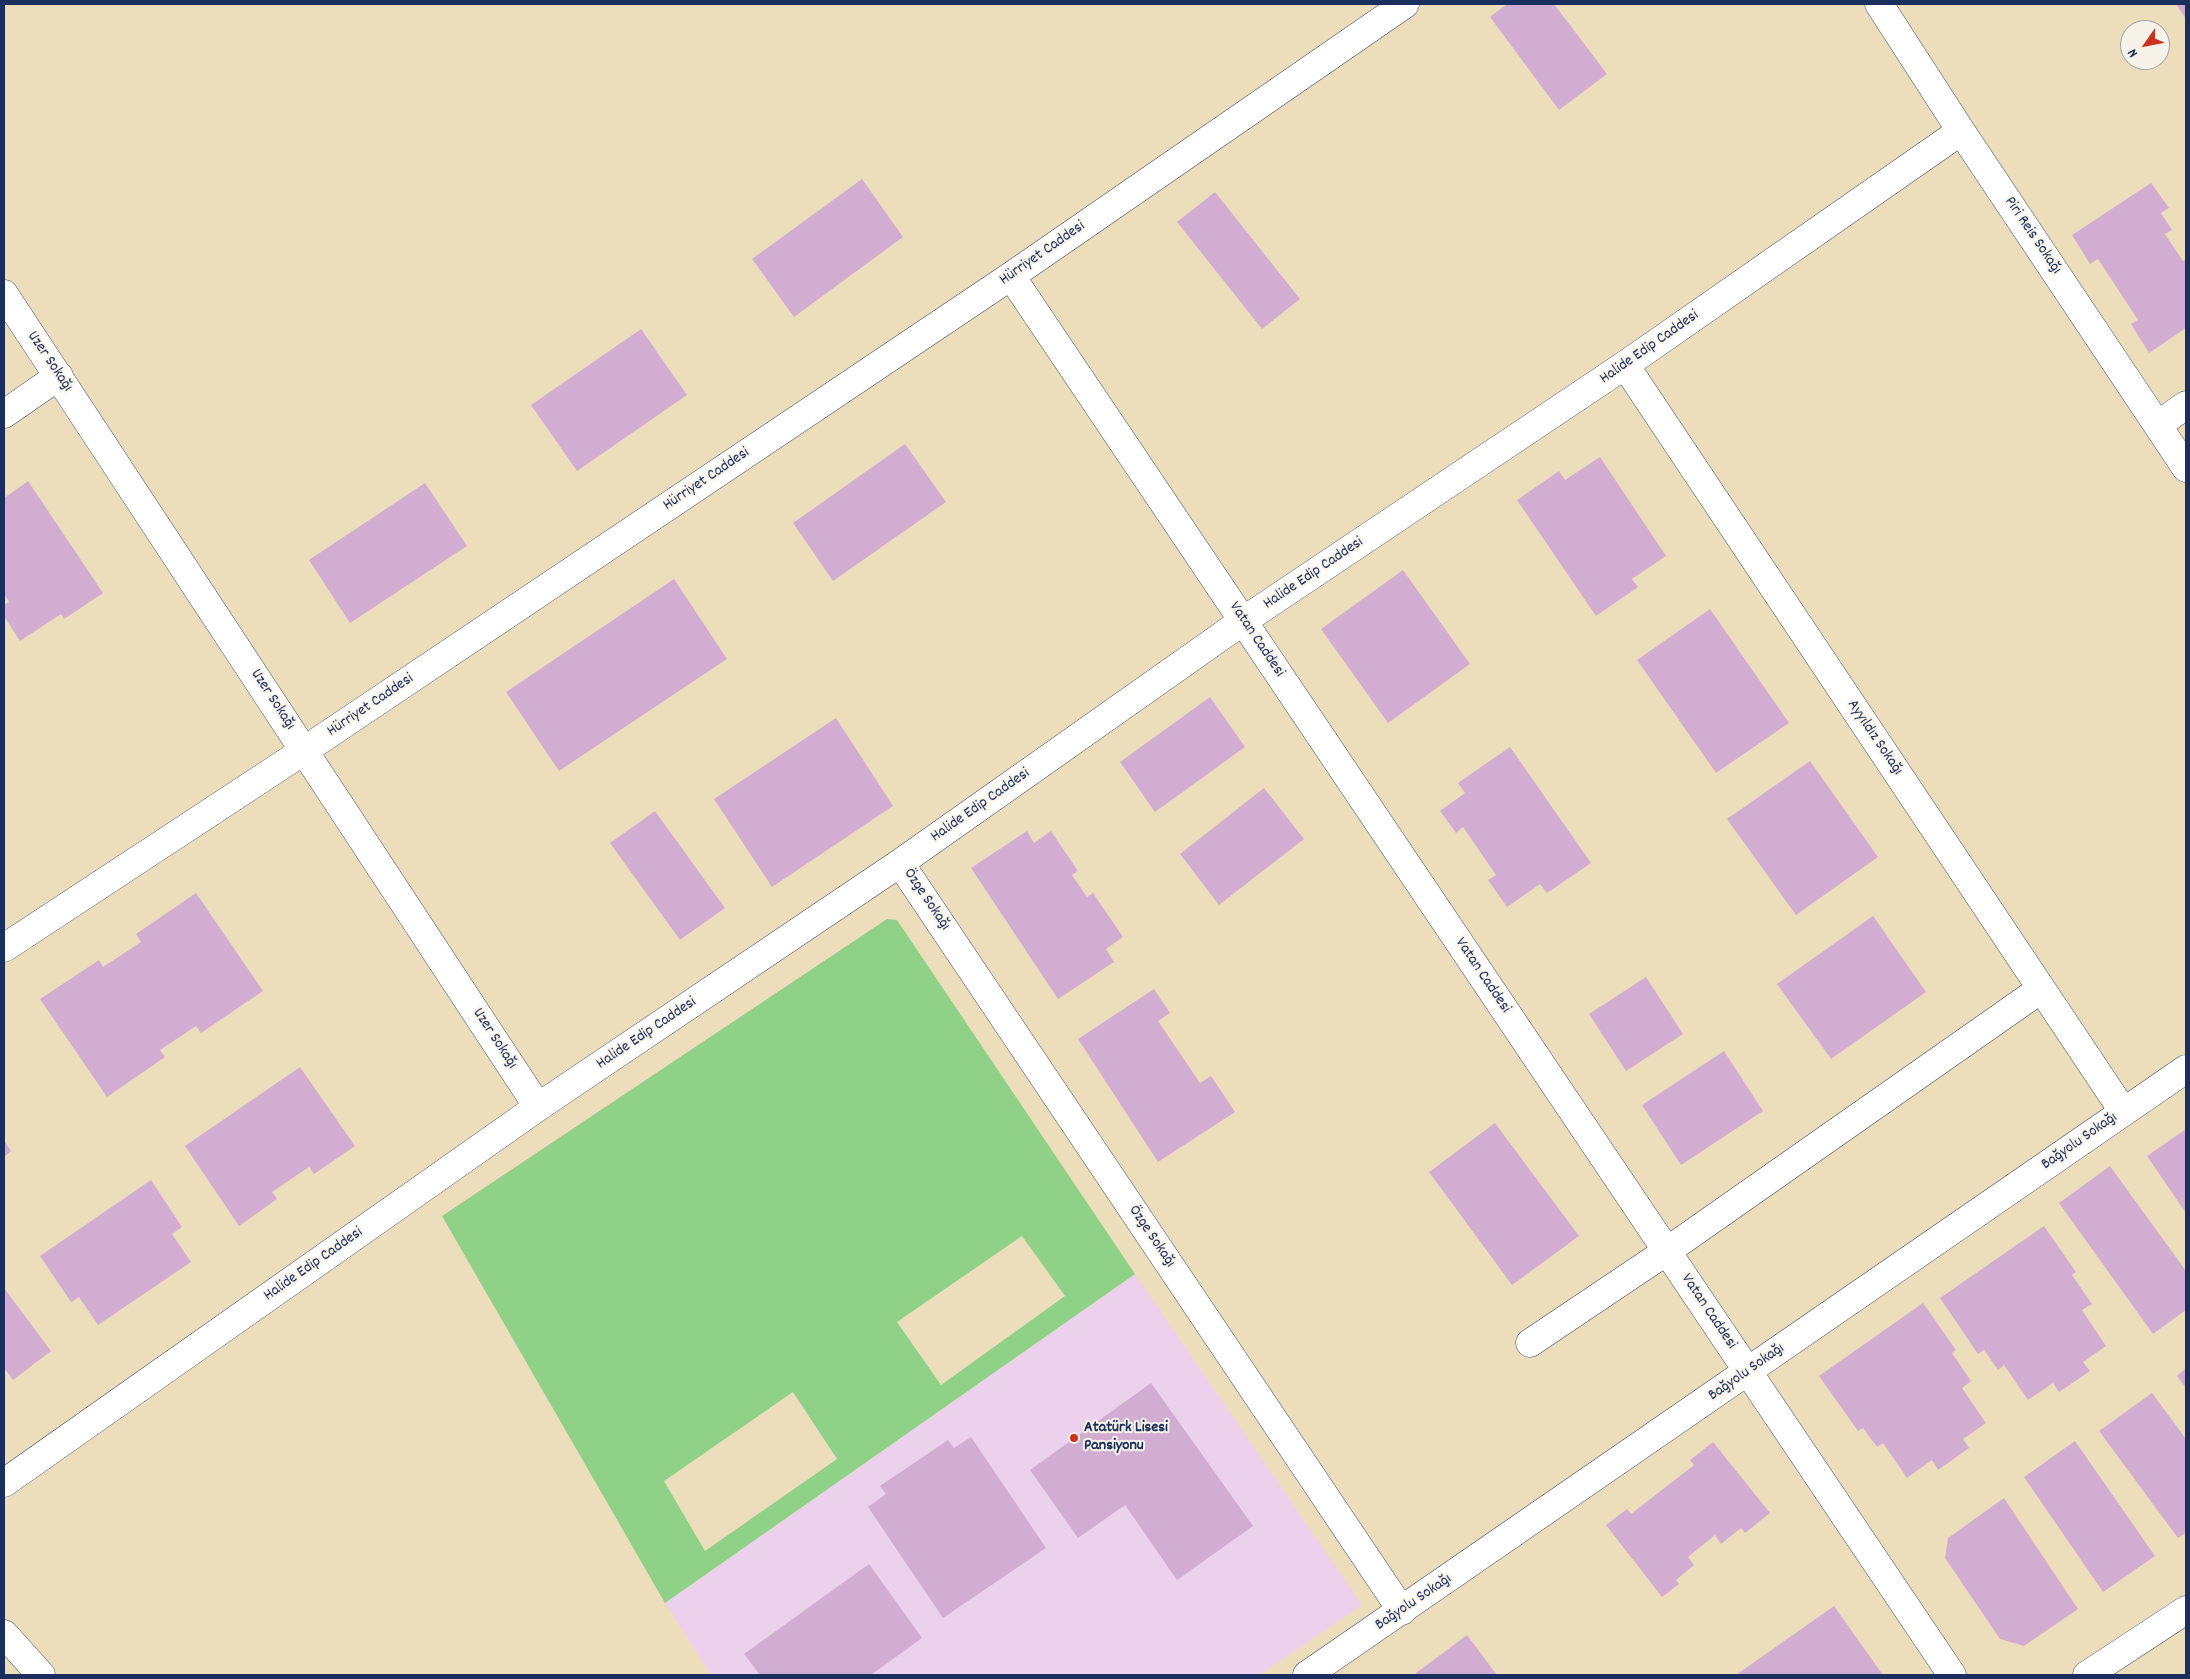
<!DOCTYPE html>
<meta charset="utf-8">
<style>
body{margin:0}
#map{position:relative;width:2190px;height:1679px;overflow:hidden;background:#eddebb;font-family:Dekko,sans-serif}
canvas{display:block}
.frame{position:absolute;inset:0;border:5px solid #1b2f5e;pointer-events:none}
.north{position:absolute;left:2120px;top:20px;width:50px;height:50px;box-sizing:border-box;background:#f7f3e8;border:1px solid #9fa5b1;border-radius:50%;rotate:237deg;font-size:14px;font-weight:700;line-height:20px;text-align:center;color:#1b2f5e}
.north::after{content:'';display:block;margin:auto;width:18px;height:22px;background:#c8321e;clip-path:polygon(50% 0,100% 100%,50% 72%,0 100%)}
</style>
<div id="map">
<canvas width="2190" height="1679"></canvas>
<div class="frame"></div>
<div class="north">N</div>
</div>
<script>
const context = document.querySelector('canvas').getContext('2d');
context.lineJoin = 'round';
function fill(path, color) {
  context.fillStyle = color;
  context.fill(path, 'evenodd');
}
function poly(rows) {
  const path = new Path2D();
  for (const r of rows) {
    path.moveTo(r[0], r[1]);
    for (let i = 2; i < r.length; i += 2) path.lineTo(r[i], r[i + 1]);
  }
  return path;
}
function stroke(path, color, width, dash) {
  context.strokeStyle = color;
  context.lineWidth = width;
  context.lineCap = dash ? 'butt' : 'round';
  context.setLineDash(dash || []);
  context.stroke(path);
}
function label(font, color, halo, rows, align = 'center') {
  context.font = font + ' Dekko,sans-serif';
  context.lineWidth = 4;
  context.setLineDash([]);
  context.textBaseline = 'middle';
  context.strokeStyle = halo;
  context.fillStyle = color;
  for (const [text, x, y, turn = 0] of rows) {
    context.save();
    context.translate(x, y);
    context.rotate((+turn || 0) * Math.PI / 180);
    context.textAlign = isNaN(turn) ? turn : align;
    if (halo) context.strokeText(text, 0, 0);
    context.fillText(text, 0, 0);
    context.restore();
  }
}
fill(poly([
 [1135,1274,1362,1605,1260,1675,711,1675,665,1603]
]), '#ebd1eb');
fill(poly([
 [887,919,897,920,1135,1274,665,1603,442,1216],
 [1022,1236,1065,1296,941,1385,897,1322],
 [793,1392,837,1459,705,1551,664,1481]
]), '#90d188');
fill(poly([
 [1507,4,1554,4,1607,74,1559,110,1490,17],
 [2176,4,2186,4,2186,19],
 [862,179,903,237,794,317,752,259],
 [2151,183,2169,208,2161,213,2172,230,2165,234,2183,261,2186,259,2186,328,2149,353,2131,324,2138,320,2098,259,2090,264,2072,235],
 [1215,192,1300,299,1262,329,1177,222],
 [641,329,687,395,577,471,531,405],
 [905,444,946,502,833,581,793,523],
 [1600,457,1666,556,1632,579,1638,587,1596,616,1517,500,1559,471,1565,480],
 [28,481,103,593,64,619,61,614,20,641,4,616,4,605,9,602,4,594,4,498],
 [425,483,467,546,350,623,309,560],
 [1403,570,1470,664,1388,723,1321,629],
 [674,579,727,659,559,771,506,692],
 [1710,609,1789,723,1716,773,1637,660],
 [1210,697,1245,747,1155,812,1120,762],
 [836,718,893,806,772,887,714,799],
 [1510,747,1591,863,1547,893,1540,884,1507,907,1488,880,1496,875,1463,827,1456,833,1440,811,1465,793,1458,783],
 [1810,761,1878,857,1796,915,1727,819],
 [1264,788,1304,839,1219,905,1180,854],
 [655,811,725,908,680,940,610,843],
 [1027,831,1034,843,1051,831,1078,871,1072,875,1087,897,1093,893,1123,937,1106,949,1114,962,1058,999,971,868],
 [196,893,263,991,201,1033,196,1026,160,1050,165,1057,107,1097,40,999,99,960,103,967,141,942,136,934],
 [1873,916,1926,992,1831,1059,1777,984],
 [1646,977,1683,1034,1626,1071,1589,1014],
 [1154,989,1170,1013,1158,1021,1200,1083,1211,1076,1235,1112,1158,1162,1078,1039],
 [1724,1051,1763,1111,1681,1165,1642,1105],
 [300,1067,355,1146,314,1174,309,1167,272,1192,277,1199,239,1226,185,1146],
 [1495,1123,1579,1236,1512,1285,1429,1172],
 [2186,1129,2186,1213,2147,1156],
 [4,1140,11,1151,4,1157],
 [2110,1166,2186,1271,2186,1310,2153,1334,2059,1203],
 [151,1180,182,1227,172,1234,191,1262,98,1325,79,1297,71,1302,40,1256],
 [2044,1226,2076,1272,2072,1275,2092,1304,2082,1310,2106,1346,2083,1362,2090,1371,2059,1392,2053,1383,2028,1400,2004,1365,1998,1370,1984,1350,1978,1354,1940,1298],
 [4,1288,51,1351,13,1380,4,1368],
 [1923,1303,1956,1350,1952,1353,1971,1381,1962,1388,1986,1423,1963,1439,1969,1448,1938,1470,1932,1460,1907,1478,1883,1443,1877,1447,1863,1428,1858,1431,1819,1376],
 [2186,1368,2186,1388,2177,1376],
 [1151,1383,1253,1526,1177,1580,1125,1505,1078,1538,1030,1470],
 [2152,1393,2186,1439,2186,1533,2178,1538,2099,1431],
 [971,1437,1046,1548,943,1618,868,1507,886,1494,880,1486,948,1440,954,1448],
 [2075,1441,2155,1556,2103,1592,2024,1477],
 [1713,1442,1770,1513,1745,1533,1741,1528,1721,1544,1715,1535,1688,1557,1694,1565,1676,1580,1679,1584,1662,1597,1606,1525,1627,1509,1631,1514,1694,1465,1690,1460],
 [2004,1498,2078,1609,2024,1646,2000,1639,1945,1558,1948,1538],
 [869,1564,922,1638,871,1675,760,1675,744,1654],
 [1834,1606,1883,1675,1736,1675],
 [1467,1635,1497,1675,1417,1675,1416,1673]
]), '#d1aed1');
const minor = poly([
 [1879,4,1961,131,2186,468],
 [1011,276,1952,1675],
 [4,294,538,1107],
 [1625,365,2123,1111],
 [4,414,59,376],
 [2158,425,2186,405],
 [900,863,1402,1611],
 [4,948,305,750,1011,276,1405,4],
 [1530,1343,1667,1251,2041,989],
 [4,1483,538,1107,900,863,1243,621,1625,365,1961,131],
 [4,1634,41,1675],
 [1307,1675,2186,1069],
 [2087,1675,2186,1610]
]);
stroke(minor, '#3a496c', 29);
stroke(minor, '#fff', 28);
for (const [x, y, r, color] of [
 [1074,1438,5,"#c8321e"]
]) {
  const dot = new Path2D();
  dot.arc(x, y, r, 0, 2 * Math.PI);
  context.fillStyle = color;
  context.fill(dot);
  stroke(dot, '#f7f3e8', 2);
}
label('16px', '#1b2f5e', '#f7f3e8', [
 ["Piri Reis Sokağı",2032,236,56],
 ["Hürriyet Caddesi",1043,254,-35],
 ["Halide Edip Caddesi",1650,348,-35],
 ["Uzer Sokağı",49,362,56],
 ["Hürriyet Caddesi",707,480,-34],
 ["Halide Edip Caddesi",1314,574,-34],
 ["Vatan Caddesi",1256,640,56],
 ["Uzer Sokağı",272,700,57],
 ["Hürriyet Caddesi",371,706,-34],
 ["Ayyıldız Sokağı",1874,738,56],
 ["Halide Edip Caddesi",981,806,-35],
 ["Özge Sokağı",926,900,56],
 ["Vatan Caddesi",1482,976,56],
 ["Halide Edip Caddesi",647,1034,-34],
 ["Uzer Sokağı",494,1039,57],
 ["Bağyolu Sokağı",2080,1142,-35],
 ["Özge Sokağı",1151,1237,56],
 ["Halide Edip Caddesi",314,1265,-35],
 ["Vatan Caddesi",1708,1312,56],
 ["Bağyolu Sokağı",1747,1373,-35],
 ["Bağyolu Sokağı",1414,1603,-34]
]);
label('bold 16px', '#1b2f5e', '#f7f3e8', [
 ["Atatürk Lisesi",1084,1429],
 ["Pansiyonu",1084,1447]
], 'left');
</script>
